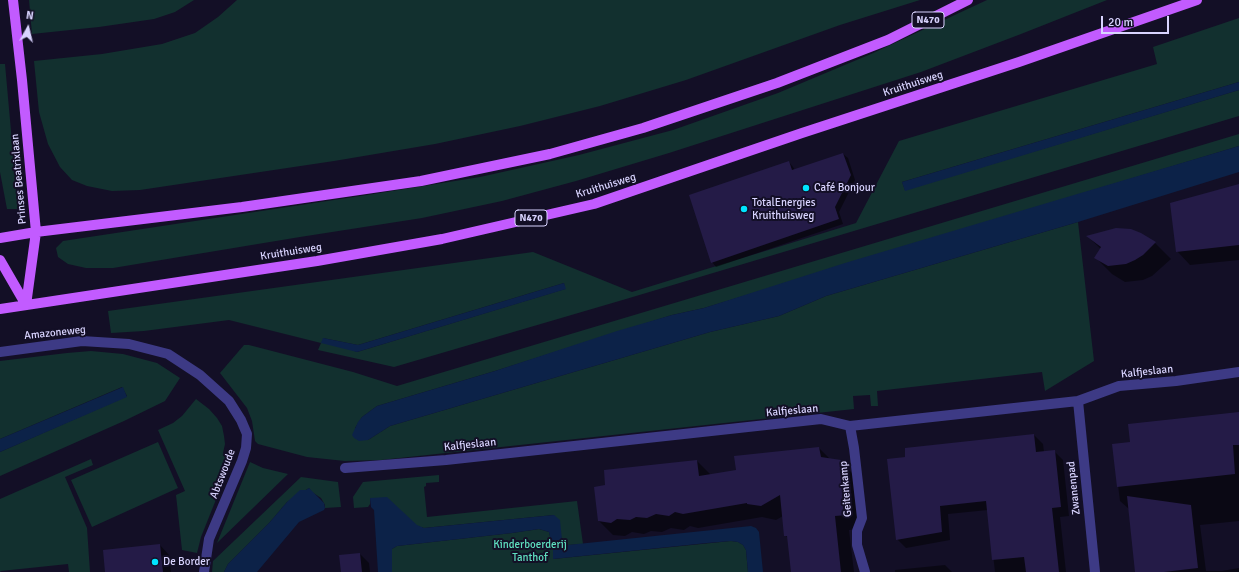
<!DOCTYPE html>
<meta charset="utf-8">
<style>
body{margin:0}
#map{position:relative;width:1239px;height:572px;overflow:hidden;background:#130f26;font-family:Signika,sans-serif}
canvas{display:block}
.north{position:absolute;left:8px;top:8px;width:40px;height:40px;-webkit-text-stroke:3px #130f26;paint-order:stroke;rotate:8deg;font-size:11px;font-weight:700;line-height:16px;text-align:center;color:#d9d4ff}
.north::after{content:'';display:block;margin:auto;width:14px;height:18px;background:#d9d4ff;clip-path:polygon(50% 0,100% 100%,50% 72%,0 100%)}
.scale{position:absolute;left:1101px;top:16px;width:68px;height:18px;box-sizing:border-box;border:2px solid #d9d4ff;border-top:0;padding-left:5px;font-size:12px;line-height:14px;white-space:nowrap;color:#d9d4ff;-webkit-text-stroke:3px #130f26;paint-order:stroke}
</style>
<div id="map">
<canvas width="1239" height="572"></canvas>
<div class="north">N</div>
<div class="scale">20 m</div>
</div>
<script>
const context = document.querySelector('canvas').getContext('2d');
context.lineJoin = 'round';
function fill(path, color) {
  context.fillStyle = color;
  context.fill(path, 'evenodd');
}
function poly(rows) {
  const path = new Path2D();
  for (const r of rows) {
    path.moveTo(r[0], r[1]);
    for (let i = 2; i < r.length; i += 2) path.lineTo(r[i], r[i + 1]);
  }
  return path;
}
function stroke(path, color, width, dash) {
  context.strokeStyle = color;
  context.lineWidth = width;
  context.lineCap = dash ? 'butt' : 'round';
  context.setLineDash(dash || []);
  context.stroke(path);
}
function label(font, color, halo, rows, align = 'center') {
  context.font = font + ' Signika,sans-serif';
  context.lineWidth = 4;
  context.setLineDash([]);
  context.textBaseline = 'middle';
  context.strokeStyle = halo;
  context.fillStyle = color;
  for (const [text, x, y, turn = 0] of rows) {
    context.save();
    context.translate(x, y);
    context.rotate((+turn || 0) * Math.PI / 180);
    context.textAlign = isNaN(turn) ? turn : align;
    if (halo) context.strokeText(text, 0, 0);
    context.fillText(text, 0, 0);
    context.restore();
  }
}
fill(poly([
 [29,0,194,0,175,12,154,19,99,27,32,34],
 [237,0,920,0,840,25,686,80,600,106,520,126,435,144,334,161,140,190,112,191,87,186,72,180,60,167,48,144,39,112,34,61,102,54,162,44,195,33,218,17],
 [987,0,1107,0,1021,34,921,72,669,153,576,181,502,201,422,218,300,237,113,268,86,268,68,264,58,257,56,248,63,241,367,195,480,177,579,155,673,130,778,93,871,54],
 [1239,18,1239,82,902,182,905,190,1239,90,1239,116,626,299,394,367,318,350,321,343,229,320,144,331,111,333,108,311,533,252,632,292,856,223,899,141,1157,64,1153,47],
 [564,283,565,289,357,352,323,338,358,345],
 [0,64,5,64,18,209,7,209,0,172],
 [1239,134,1239,146,704,308,672,315,495,371,377,406,362,417,355,428,368,440,390,426,710,332,779,316,826,296,1078,222,1094,361,1045,391,1042,372,877,391,878,406,871,406,870,395,853,396,854,409,381,460,345,461,307,457,258,444,255,441,252,421,247,408,220,373,244,345,249,345,353,372,397,386],
 [91,351,123,354,157,363,180,378,165,401,124,421,0,476,0,452,127,396,122,387,0,439,0,361,67,353],
 [196,399,209,409,217,418,222,426,224,436,225,444,223,453,233,457,201,537,197,553,182,550,176,495,185,491,158,430,173,423,182,416],
 [158,442,178,488,92,527,71,480],
 [91,459,93,465,65,477,87,528,90,572,69,572,68,564,1,571,0,572,0,499],
 [250,462,263,468,288,474,217,543],
 [439,475,439,482,426,483,426,486,424,487,427,517,577,501,583,544,568,545,563,542,554,515,424,528,417,526,413,522,370,498,370,504,368,507,354,508,353,497,363,482],
 [301,477,338,482,341,507,325,508,325,505,321,498,312,492,309,488,287,502,270,522,228,564,224,572,212,572,213,561],
 [539,529,549,532,553,549,553,559,731,541,738,542,743,545,746,550,748,572,392,572,392,549,397,546,512,533]
]), '#12302f');
fill(poly([
 [1239,82,1239,90,905,191,902,182],
 [1239,146,1239,172,1078,222,826,296,779,316,710,332,390,426,368,440,359,441,354,438,352,435,358,422,362,417,377,406,495,371,617,331,672,315,704,308,845,263],
 [564,283,566,289,357,352,321,343,323,338,358,345],
 [123,387,127,397,0,452,0,439],
 [309,488,324,503,325,508,324,510,299,522,257,572,224,572,228,564,270,522,287,502,300,490,306,490],
 [387,497,417,525,424,528,554,515,560,520,562,540,568,545,751,526,756,528,759,532,763,572,748,572,746,550,743,545,738,542,731,541,707,543,553,559,553,549,549,532,539,529,512,533,397,546,392,549,392,572,378,572,374,510,371,507,370,498]
]), '#0c2248');
fill(poly([
 [843,154,848,158,855,180,839,212,843,224,716,267,712,262,789,162,793,167,795,170],
 [1239,185,1239,260,1190,265,1177,251],
 [1138,233,1155,243,1171,259,1152,276,1143,280,1125,282,1112,274,1096,258,1101,249,1088,237],
 [1239,413,1239,521,1200,525,1206,571,1222,571,1239,568,1239,572,1136,572,1129,509,1120,501,1113,445,1131,443],
 [1034,435,1043,444,1044,452,1054,451,1063,460,1069,516,1060,517,1066,572,995,572,988,510,948,514,950,540,906,548,897,539,888,460],
 [819,448,831,460,840,461,855,476,861,529,849,530,854,572,792,572,789,539,785,535,783,516,776,520,762,517,698,528,690,526,684,530,671,528,662,532,651,531,644,534,632,532,625,536,613,535,598,520,697,461,711,475,737,471],
 [160,545,169,555,171,572,106,572],
 [360,554,369,563,370,572,342,572],
 [945,565,952,572,895,572,895,570]
]), '#0007');
fill(poly([
 [843,153,851,175,835,207,839,219,711,263,689,195,789,161,792,170],
 [1239,184,1239,245,1176,252,1170,203],
 [1116,228,1131,229,1141,233,1156,242,1143,255,1135,260,1126,264,1108,266,1094,258,1101,247,1086,236],
 [1239,412,1239,445,1233,445,1235,474,1117,487,1112,444,1130,442,1128,424],
 [1034,434,1036,452,1055,450,1061,507,1052,508,1059,572,1026,572,1024,557,992,560,986,501,940,506,942,532,896,540,887,459,905,457,905,448],
 [819,447,821,457,841,460,847,515,835,516,841,572,791,572,787,536,784,536,780,495,761,506,747,504,747,503,683,514,675,512,669,516,656,514,647,518,636,517,630,520,617,519,611,523,598,521,594,487,605,485,604,470,697,460,699,476,736,470,734,456],
 [1127,496,1191,505,1198,568,1164,572,1135,572],
 [160,544,163,572,105,572,103,550],
 [360,553,362,572,341,572,339,555]
]), '#241b47');
stroke(poly([
 [0,352,82,341,129,344,168,354,200,375,229,401,241,420,247,434,246,448,242,461,209,539,204,572],
 [1078,401,1095,572],
 [850,426,854,448,862,518,857,531,857,545,865,572],
 [345,468,446,460,821,419,850,426,1078,401,1119,386,1176,381,1239,372]
]), '#3d3a85', 10);
stroke(poly([
 [13,0,22,80,36,232,26,305],
 [0,238,36,232,242,207,421,181,550,154,643,128,777,83,888,40,968,0],
 [0,260,26,305],
 [0,309,317,261,442,239,594,204,802,133,1019,62,1197,0]
]), '#c25bff', 10);
for (const [x, y, r, color] of [
 [806,188,4,"#00e5ff"],
 [744,209,4,"#00e5ff"],
 [155,562,4,"#00e5ff"]
]) {
  const dot = new Path2D();
  dot.arc(x, y, r, 0, 2 * Math.PI);
  context.fillStyle = color;
  context.fill(dot);
  stroke(dot, '#130f26', 1.5);
}
for (const [x, y, w] of [
 [928,20,32],
 [531,218,32]
]) {
  const box = new Path2D();
  box.roundRect(x - w / 2, y - 8, w, 16, 3);
  context.fillStyle = '#130f26';
  context.fill(box);
  stroke(box, '#d9d4ff', 1);
}
label('bold 10px', '#d9d4ff', null, [
 ["N470",928,20],
 ["N470",531,218]
]);
label('11px', '#d9d4ff', '#130f26', [
 ["Kruithuisweg",913,84,-18],
 ["Prinses Beatrixlaan",19,179,-95],
 ["Kruithuisweg",606,186,-17],
 ["Kruithuisweg",291,252,-9],
 ["Amazoneweg",55,333,-6],
 ["Kalfjeslaan",1147,372,-6],
 ["Kalfjeslaan",792,411,-5],
 ["Kalfjeslaan",470,445,-6],
 ["Abtswoude",223,474,-69],
 ["Zwanenpad",1074,488,-96],
 ["Geitenkamp",846,489,-95]
]);
label('11px', '#d9d4ff', '#130f26', [
 ["Café Bonjour",814,188],
 ["TotalEnergies",752,203],
 ["Kruithuisweg",752,216],
 ["De Border",163,562]
], 'left');
label('11px', '#5fe0c0', '#130f26', [
 ["Kinderboerderij",530,545],
 ["Tanthof",530,558]
]);
</script>
